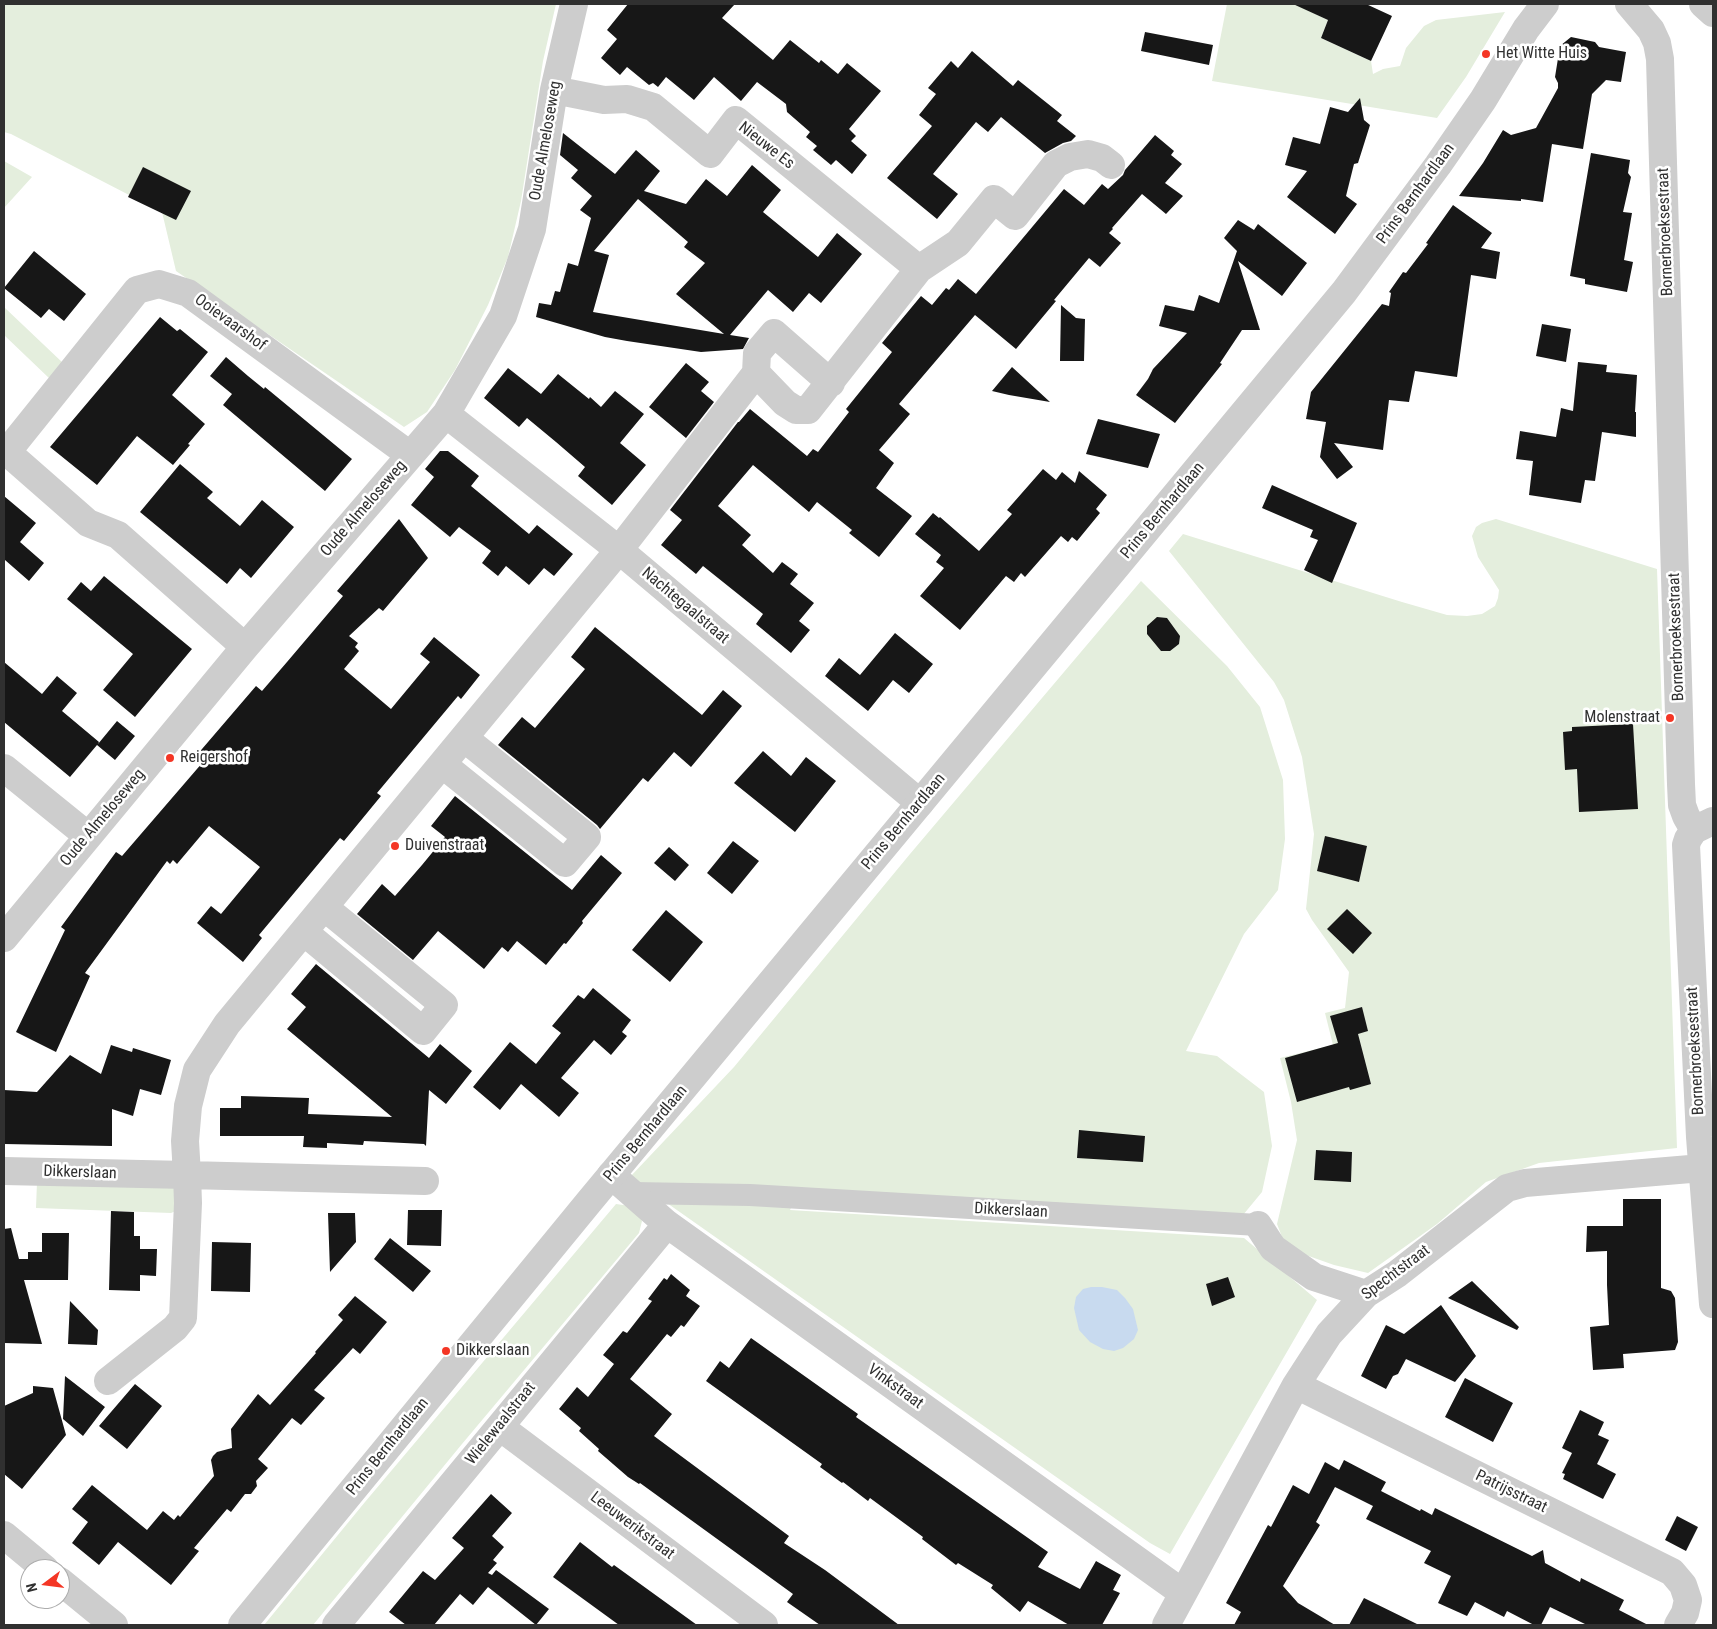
<!DOCTYPE html>
<style>
body{margin:0}
#map{position:relative;width:1717px;height:1629px;overflow:hidden;background:#fff;font-family:"Roboto Condensed",sans-serif}
canvas{display:block}
.frame{position:absolute;inset:0;border:5px solid #303030;pointer-events:none}
.north{position:absolute;left:20px;top:1559px;width:50px;height:50px;box-sizing:border-box;background:#fff;border:1px solid #acacac;border-radius:50%;rotate:255deg;font-size:14px;font-weight:700;line-height:20px;text-align:center;color:#303030}
.north::after{content:'';display:block;margin:auto;width:18px;height:22px;background:#f43625;clip-path:polygon(50% 0,100% 100%,50% 72%,0 100%)}
</style>
<div id="map">
<canvas width="1717" height="1629"></canvas>
<div class="frame"></div>
<div class="north">N</div>
</div>
<script>
const context = document.querySelector('canvas').getContext('2d');
context.lineJoin = 'round';
function fill(path, color) {
  context.fillStyle = color;
  context.fill(path, 'evenodd');
}
function poly(rows) {
  const path = new Path2D();
  for (const r of rows) {
    path.moveTo(r[0], r[1]);
    for (let i = 2; i < r.length; i += 2) path.lineTo(r[i], r[i + 1]);
  }
  return path;
}
function stroke(path, color, width, dash) {
  context.strokeStyle = color;
  context.lineWidth = width;
  context.lineCap = dash ? 'butt' : 'round';
  context.setLineDash(dash || []);
  context.stroke(path);
}
function label(font, color, halo, rows, align = 'center') {
  context.font = font + ' "Roboto Condensed",sans-serif';
  context.lineWidth = 5;
  context.setLineDash([]);
  context.textBaseline = 'middle';
  context.strokeStyle = halo;
  context.fillStyle = color;
  for (const [text, x, y, turn = 0] of rows) {
    context.save();
    context.translate(x, y);
    context.rotate((+turn || 0) * Math.PI / 180);
    context.textAlign = isNaN(turn) ? turn : align;
    if (halo) context.strokeText(text, 0, 0);
    context.fillText(text, 0, 0);
    context.restore();
  }
}
fill(poly([
 [4,4,556,4,543,61,521,201,508,257,488,305,455,370,427,412,404,427,176,271,162,212,11,134,4,132],
 [1227,4,1310,4,1307,10,1328,20,1321,38,1371,61,1373,74,1383,69,1400,66,1406,48,1424,26,1436,20,1505,12,1466,77,1437,118,1212,81],
 [4,161,32,177,4,208],
 [4,307,63,363,50,379,4,335],
 [1496,519,1657,569,1677,1148,1539,1163,1486,1182,1437,1224,1368,1273,1334,1265,1303,1254,1284,1242,1277,1224,1297,1140,1291,1102,1280,1058,1333,1045,1325,1013,1345,1008,1349,972,1312,920,1306,909,1314,834,1302,757,1284,700,1274,682,1169,551,1183,534,1402,602,1447,615,1467,616,1482,614,1495,606,1498,598,1499,590,1478,557,1472,536,1476,527,1482,523],
 [1141,581,1227,666,1260,707,1283,780,1285,839,1278,890,1244,934,1186,1051,1217,1056,1264,1092,1272,1146,1262,1192,1243,1215,799,1190,790,1210,1244,1238,1317,1300,1170,1554,1150,1543,630,1177,734,1067,910,854],
 [37,1182,172,1187,180,1192,178,1210,171,1213,36,1208],
 [616,1204,630,1206,637,1212,642,1221,639,1233,462,1444,313,1625,264,1625,365,1502]
]), '#e4eedd');
fill(poly([
 [1091,1287,1102,1287,1117,1290,1125,1298,1133,1309,1138,1330,1134,1339,1123,1348,1114,1351,1103,1349,1090,1342,1079,1330,1074,1308,1076,1297,1083,1289]
]), '#c8daef');
fill(poly([
 [628,4,735,4,722,18,773,60,790,40,819,63,821,60,838,74,847,63,881,91,849,129,856,136,851,141,867,155,852,174,836,160,831,165,813,150,817,146,806,137,810,132,787,112,786,104,757,82,741,101,714,77,694,100,666,77,658,87,653,83,649,85,627,67,620,75,601,58,617,39,607,30],
 [1293,4,1366,4,1392,16,1371,61,1321,38,1328,20],
 [1145,32,1213,45,1209,65,1141,51],
 [1571,37,1595,42,1599,47,1626,52,1621,82,1606,80,1592,94,1583,149,1552,144,1543,202,1521,199,1521,201,1459,196,1483,163,1503,130,1511,135,1536,128,1558,88,1558,83,1555,77,1560,46],
 [972,51,1013,86,1018,80,1062,115,1057,121,1076,136,1071,141,1063,143,1045,153,1001,117,988,132,976,122,933,174,958,194,937,219,887,178,932,126,919,115,936,94,928,88,951,61,958,68],
 [1360,98,1364,120,1370,125,1358,163,1354,164,1346,196,1357,204,1335,234,1287,197,1307,171,1285,165,1293,137,1320,144,1330,107,1348,112],
 [563,133,615,174,636,150,660,171,644,191,686,204,706,179,727,196,752,165,781,190,763,212,818,257,837,233,862,254,821,303,809,293,793,312,768,290,730,335,749,338,743,349,701,352,627,341,605,337,536,317,539,303,551,305,555,291,560,292,568,263,578,266,591,218,580,210,592,196,571,178,578,170,560,155],
 [638,199,688,242,684,247,705,263,676,294,724,334,593,312,609,255,594,251],
 [1155,135,1174,151,1171,155,1182,164,1165,183,1183,196,1166,214,1142,194,1112,228,1113,229,1109,233,1121,243,1100,267,1089,258,1054,300,1056,301,1016,349,975,315,899,404,910,414,879,450,894,463,876,488,912,516,879,557,849,533,852,530,817,502,809,512,753,465,718,506,751,535,742,545,773,573,782,562,798,574,790,584,814,603,799,621,810,630,791,653,756,624,763,614,703,566,696,574,661,545,682,520,670,510,738,422,739,422,750,409,807,456,813,449,818,452,849,412,846,409,892,352,882,343,921,296,932,305,946,288,949,290,958,279,976,294,1064,189,1084,205,1102,184,1108,189,1123,175,1125,170],
 [1591,153,1630,160,1628,173,1631,177,1623,212,1632,213,1624,260,1633,262,1627,292,1585,284,1585,279,1570,276],
 [143,167,191,191,176,220,128,197],
 [1453,205,1492,233,1481,248,1500,252,1496,279,1471,275,1457,377,1415,371,1409,402,1389,400,1383,450,1334,443,1353,467,1337,479,1320,457,1326,422,1306,419,1311,392,1382,304,1389,306,1391,293,1389,292,1403,272,1406,273,1428,244,1426,243],
 [1238,220,1254,230,1258,224,1307,263,1282,296,1238,261,1260,330,1242,330,1220,363,1222,364,1175,423,1136,395,1148,379,1153,369,1187,333,1159,326,1165,305,1194,311,1199,295,1219,303,1237,251,1224,238],
 [34,251,86,294,64,321,49,309,41,318,4,288],
 [1061,305,1076,318,1085,319,1084,361,1060,361],
 [160,317,177,331,180,329,208,352,172,395,205,424,188,444,190,445,173,465,137,436,97,485,50,447],
 [1542,324,1571,329,1566,362,1536,356],
 [226,357,248,376,264,389,265,387,352,459,325,491,223,405,232,394,210,376],
 [1578,362,1607,365,1606,372,1637,375,1635,412,1636,412,1636,437,1602,432,1595,481,1585,480,1581,503,1529,495,1533,461,1516,459,1520,431,1556,437,1561,408,1573,411],
 [686,363,709,382,701,391,714,402,686,438,649,407],
 [1012,367,1050,402,1009,395,992,391],
 [508,368,541,394,558,374,589,399,590,397,601,407,615,391,644,414,620,443,646,465,612,505,578,476,585,467,556,442,527,418,519,427,484,398],
 [1098,419,1160,434,1148,468,1086,454],
 [440,451,448,451,479,476,471,486,529,534,537,525,573,554,554,576,544,568,529,585,506,566,498,576,482,563,491,551,459,527,450,537,411,505,434,477,425,469],
 [180,464,213,492,207,498,240,526,262,500,294,527,251,578,240,568,227,584,140,512],
 [1043,469,1056,480,1062,472,1075,483,1079,471,1107,495,1096,509,1100,513,1077,541,1072,537,1068,542,1061,536,1025,577,1021,573,1014,582,1006,576,960,630,920,596,944,568,936,562,941,555,915,534,933,513,939,518,940,517,979,551,1012,514,1007,510],
 [1272,485,1357,523,1332,583,1304,570,1318,540,1310,537,1313,530,1262,508],
 [4,496,36,523,20,542,44,563,29,581,5,560,4,561],
 [399,519,428,558,383,611,379,608,349,636,358,643,355,647,359,651,344,669,391,709,430,662,420,654,434,637,480,675,461,699,458,696,377,793,381,796,344,841,340,838,259,935,262,938,243,962,197,923,211,906,221,914,260,867,209,826,177,864,173,860,170,864,167,861,85,973,90,976,56,1052,16,1032,65,930,61,927,116,852,122,856,203,762,196,756,256,686,262,691,287,662,343,596,337,591],
 [104,576,192,649,135,717,103,690,133,654,67,599,81,582,91,591],
 [1157,617,1167,618,1180,636,1179,644,1170,651,1161,651,1147,634,1147,626],
 [595,627,702,715,723,690,742,706,691,767,674,752,648,782,643,778,600,829,597,825,498,745,522,717,535,728,585,669,571,657],
 [895,633,933,664,909,693,893,680,868,711,825,676,839,658,860,675],
 [4,662,42,694,57,676,77,693,62,711,99,742,98,744,117,721,135,736,115,760,97,745,70,777,4,722],
 [1633,724,1638,809,1579,812,1577,769,1565,770,1563,732,1572,731,1572,727],
 [763,751,791,776,806,757,836,781,795,832,734,783],
 [455,796,572,890,601,855,622,873,582,921,583,923,566,944,564,943,546,965,517,941,508,952,502,947,484,969,438,931,413,960,357,914,382,884,395,896,422,865,445,837,431,826],
 [1325,836,1367,846,1359,882,1317,871],
 [733,841,759,861,732,894,707,873],
 [669,847,689,865,675,881,654,863],
 [1347,909,1372,933,1353,954,1327,929],
 [666,910,703,942,670,982,632,950],
 [316,964,429,1058,440,1044,472,1071,446,1104,429,1090,426,1146,424,1144,364,1141,363,1145,327,1143,327,1148,303,1147,304,1136,220,1136,220,1108,241,1108,241,1096,309,1098,308,1114,392,1117,287,1029,306,1007,291,994],
 [593,988,631,1020,622,1032,627,1036,611,1055,594,1040,561,1078,579,1093,559,1117,521,1084,500,1110,473,1087,510,1042,536,1064,561,1033,552,1026,578,995,584,999],
 [1362,1007,1368,1031,1358,1034,1371,1084,1350,1090,1349,1087,1297,1102,1285,1058,1338,1043,1330,1016],
 [111,1045,132,1052,133,1048,171,1060,161,1095,140,1089,133,1116,112,1109,112,1146,4,1144,4,1090,37,1092,70,1055,101,1074],
 [1079,1130,1145,1136,1143,1162,1077,1158],
 [1316,1150,1352,1152,1351,1182,1314,1180],
 [1623,1199,1661,1199,1661,1288,1671,1291,1675,1298,1678,1342,1675,1350,1623,1354,1624,1368,1593,1370,1590,1327,1609,1325,1607,1285,1607,1251,1586,1252,1587,1226,1623,1226],
 [408,1210,442,1210,441,1246,407,1245],
 [111,1211,134,1212,134,1236,140,1236,140,1249,157,1249,156,1276,140,1275,140,1291,109,1290],
 [328,1213,355,1213,356,1242,330,1272],
 [11,1228,19,1259,28,1259,28,1252,42,1252,42,1233,69,1233,68,1280,24,1280,42,1344,4,1343,4,1229],
 [390,1238,431,1271,413,1292,374,1259],
 [212,1242,251,1243,250,1292,211,1291],
 [671,1274,690,1290,686,1296,700,1306,684,1327,681,1325,671,1337,667,1334,630,1379,672,1414,654,1436,789,1536,784,1543,825,1570,899,1625,820,1625,787,1602,793,1594,640,1483,639,1484,628,1477,598,1451,599,1449,579,1431,581,1428,559,1409,577,1387,588,1397,614,1364,603,1355,623,1331,627,1333,652,1301,648,1299,664,1278,667,1280],
 [1228,1277,1235,1297,1212,1306,1206,1284],
 [1472,1281,1519,1327,1517,1330,1448,1298],
 [355,1296,387,1322,360,1354,353,1348,314,1390,325,1398,301,1425,292,1418,258,1459,268,1468,256,1481,257,1486,251,1494,245,1494,231,1512,227,1509,194,1548,199,1551,171,1585,118,1542,99,1565,72,1543,88,1522,72,1509,92,1485,147,1530,163,1511,174,1520,178,1515,180,1517,214,1476,211,1460,213,1456,217,1452,232,1448,231,1429,258,1394,270,1405,316,1353,315,1352,343,1320,338,1315],
 [70,1301,98,1330,97,1345,68,1344],
 [1441,1305,1476,1356,1455,1382,1406,1359,1398,1374,1393,1376,1386,1389,1361,1376,1386,1325,1404,1334],
 [751,1338,858,1414,856,1417,1048,1552,1038,1567,1080,1589,1096,1561,1121,1575,1113,1590,1120,1593,1102,1625,1069,1625,1028,1601,1020,1612,991,1588,993,1585,958,1563,956,1565,922,1539,923,1537,870,1498,868,1501,843,1482,842,1483,820,1467,822,1464,706,1381,720,1361,729,1368],
 [65,1376,105,1407,83,1436,63,1419],
 [1465,1378,1513,1403,1493,1442,1445,1417],
 [135,1384,162,1406,127,1449,99,1426],
 [33,1386,53,1388,66,1435,22,1489,4,1474,4,1406,33,1393],
 [1580,1410,1604,1422,1598,1435,1609,1440,1597,1464,1616,1474,1603,1499,1563,1479,1565,1474,1562,1473,1572,1453,1562,1448],
 [1344,1460,1386,1482,1381,1491,1420,1511,1421,1509,1432,1515,1435,1508,1532,1556,1543,1550,1545,1563,1580,1582,1581,1578,1624,1600,1619,1610,1648,1625,1587,1625,1550,1607,1541,1625,1534,1625,1507,1611,1504,1617,1475,1602,1467,1616,1438,1603,1451,1576,1424,1563,1431,1551,1366,1519,1373,1506,1335,1487,1316,1522,1320,1525,1283,1586,1298,1603,1335,1625,1234,1625,1241,1612,1226,1603,1268,1525,1271,1527,1293,1485,1309,1494,1325,1462,1339,1470],
 [491,1494,512,1513,492,1536,504,1547,493,1560,497,1563,488,1573,492,1575,496,1570,549,1609,536,1625,488,1587,473,1605,460,1594,434,1625,406,1625,389,1612,423,1571,435,1580,464,1548,452,1538],
 [1677,1516,1698,1527,1686,1551,1665,1540],
 [580,1542,612,1567,614,1565,697,1625,619,1625,553,1577],
 [1364,1598,1419,1625,1349,1625]
]), '#171717');
stroke(poly([
 [633,1193,750,1195,1258,1225]
]), '#cdcdcd', 22);
stroke(poly([
 [1629,4,1651,30,1657,43,1660,59,1681,784,1682,805,1686,816,1694,830],
 [554,90,604,100,627,99,653,107,710,154,736,120,919,269],
 [756,373,785,403,796,410,808,410,919,269,958,243,994,199,1015,216,1056,164,1070,157,1088,154,1102,158,1111,165],
 [446,414,619,550,920,803],
 [7,452,88,523,118,535,245,647],
 [4,454,7,452,137,290,159,284,188,293,410,455],
 [442,764,565,863,587,837,464,738],
 [4,768,88,836],
 [1713,821,1694,830,1688,839,1686,845,1700,1137,1713,1304],
 [304,932,423,1031,444,1005,324,907],
 [4,938,245,647,446,414,503,316,532,229,554,90,574,4],
 [4,1171,187,1175,185,1141,188,1106,197,1070,227,1024,619,550,756,373,757,353,774,333,831,383],
 [611,1175,667,1224,1183,1593],
 [1258,1225,1273,1248,1314,1277,1366,1294],
 [108,1381,175,1328,183,1318,188,1203,187,1175,425,1181],
 [1296,1385,1672,1572,1683,1585,1688,1600,1685,1613,1678,1625],
 [500,1427,764,1625],
 [4,1535,45,1569],
 [60,1581,114,1625],
 [336,1625,667,1224],
 [1166,1625,1296,1385,1329,1334,1366,1294,1397,1274,1507,1188,1525,1183,1702,1168]
]), '#cdcdcd', 28);
stroke(poly([
 [1703,4,1713,13],
 [242,1625,588,1203,1344,292,1438,165,1483,100,1526,29,1545,4]
]), '#cdcdcd', 28);
for (const [x, y, r, color] of [
 [1486,54,5,"#f43625"],
 [1670,718,5,"#f43625"],
 [170,758,5,"#f43625"],
 [395,846,5,"#f43625"],
 [446,1351,5,"#f43625"]
]) {
  const dot = new Path2D();
  dot.arc(x, y, r, 0, 2 * Math.PI);
  context.fillStyle = color;
  context.fill(dot);
  stroke(dot, '#fff', 2);
}
label('16px', '#303030', '#fff', [
 ["Het Witte Huis",1496,54],
 ["Molenstraat",1660,718,"right"],
 ["Reigershof",180,758],
 ["Duivenstraat",405,846],
 ["Dikkerslaan",456,1351]
], 'left');
label('16px', '#303030', '#fff', [
 ["Oude Almeloseweg",546,141,-80],
 ["Nieuwe Es",766,146,38],
 ["Prins Bernhardlaan",1416,194,-54],
 ["Bornerbroeksestraat",1666,232,-92],
 ["Ooievaarshof",230,323,36],
 ["Oude Almeloseweg",364,509,-49],
 ["Prins Bernhardlaan",1163,511,-50],
 ["Nachtegaalstraat",685,606,40],
 ["Bornerbroeksestraat",1677,637,-92],
 ["Oude Almeloseweg",103,818,-50],
 ["Prins Bernhardlaan",904,822,-50],
 ["Bornerbroeksestraat",1696,1051,-93],
 ["Prins Bernhardlaan",646,1134,-50],
 ["Dikkerslaan",80,1173,2],
 ["Dikkerslaan",1011,1211,3],
 ["Spechtstraat",1396,1273,-37],
 ["Vinkstraat",895,1387,36],
 ["Wielewaalstraat",501,1424,-51],
 ["Prins Bernhardlaan",388,1447,-51],
 ["Patrijsstraat",1511,1492,26],
 ["Leeuwerikstraat",632,1526,37]
]);
</script>
